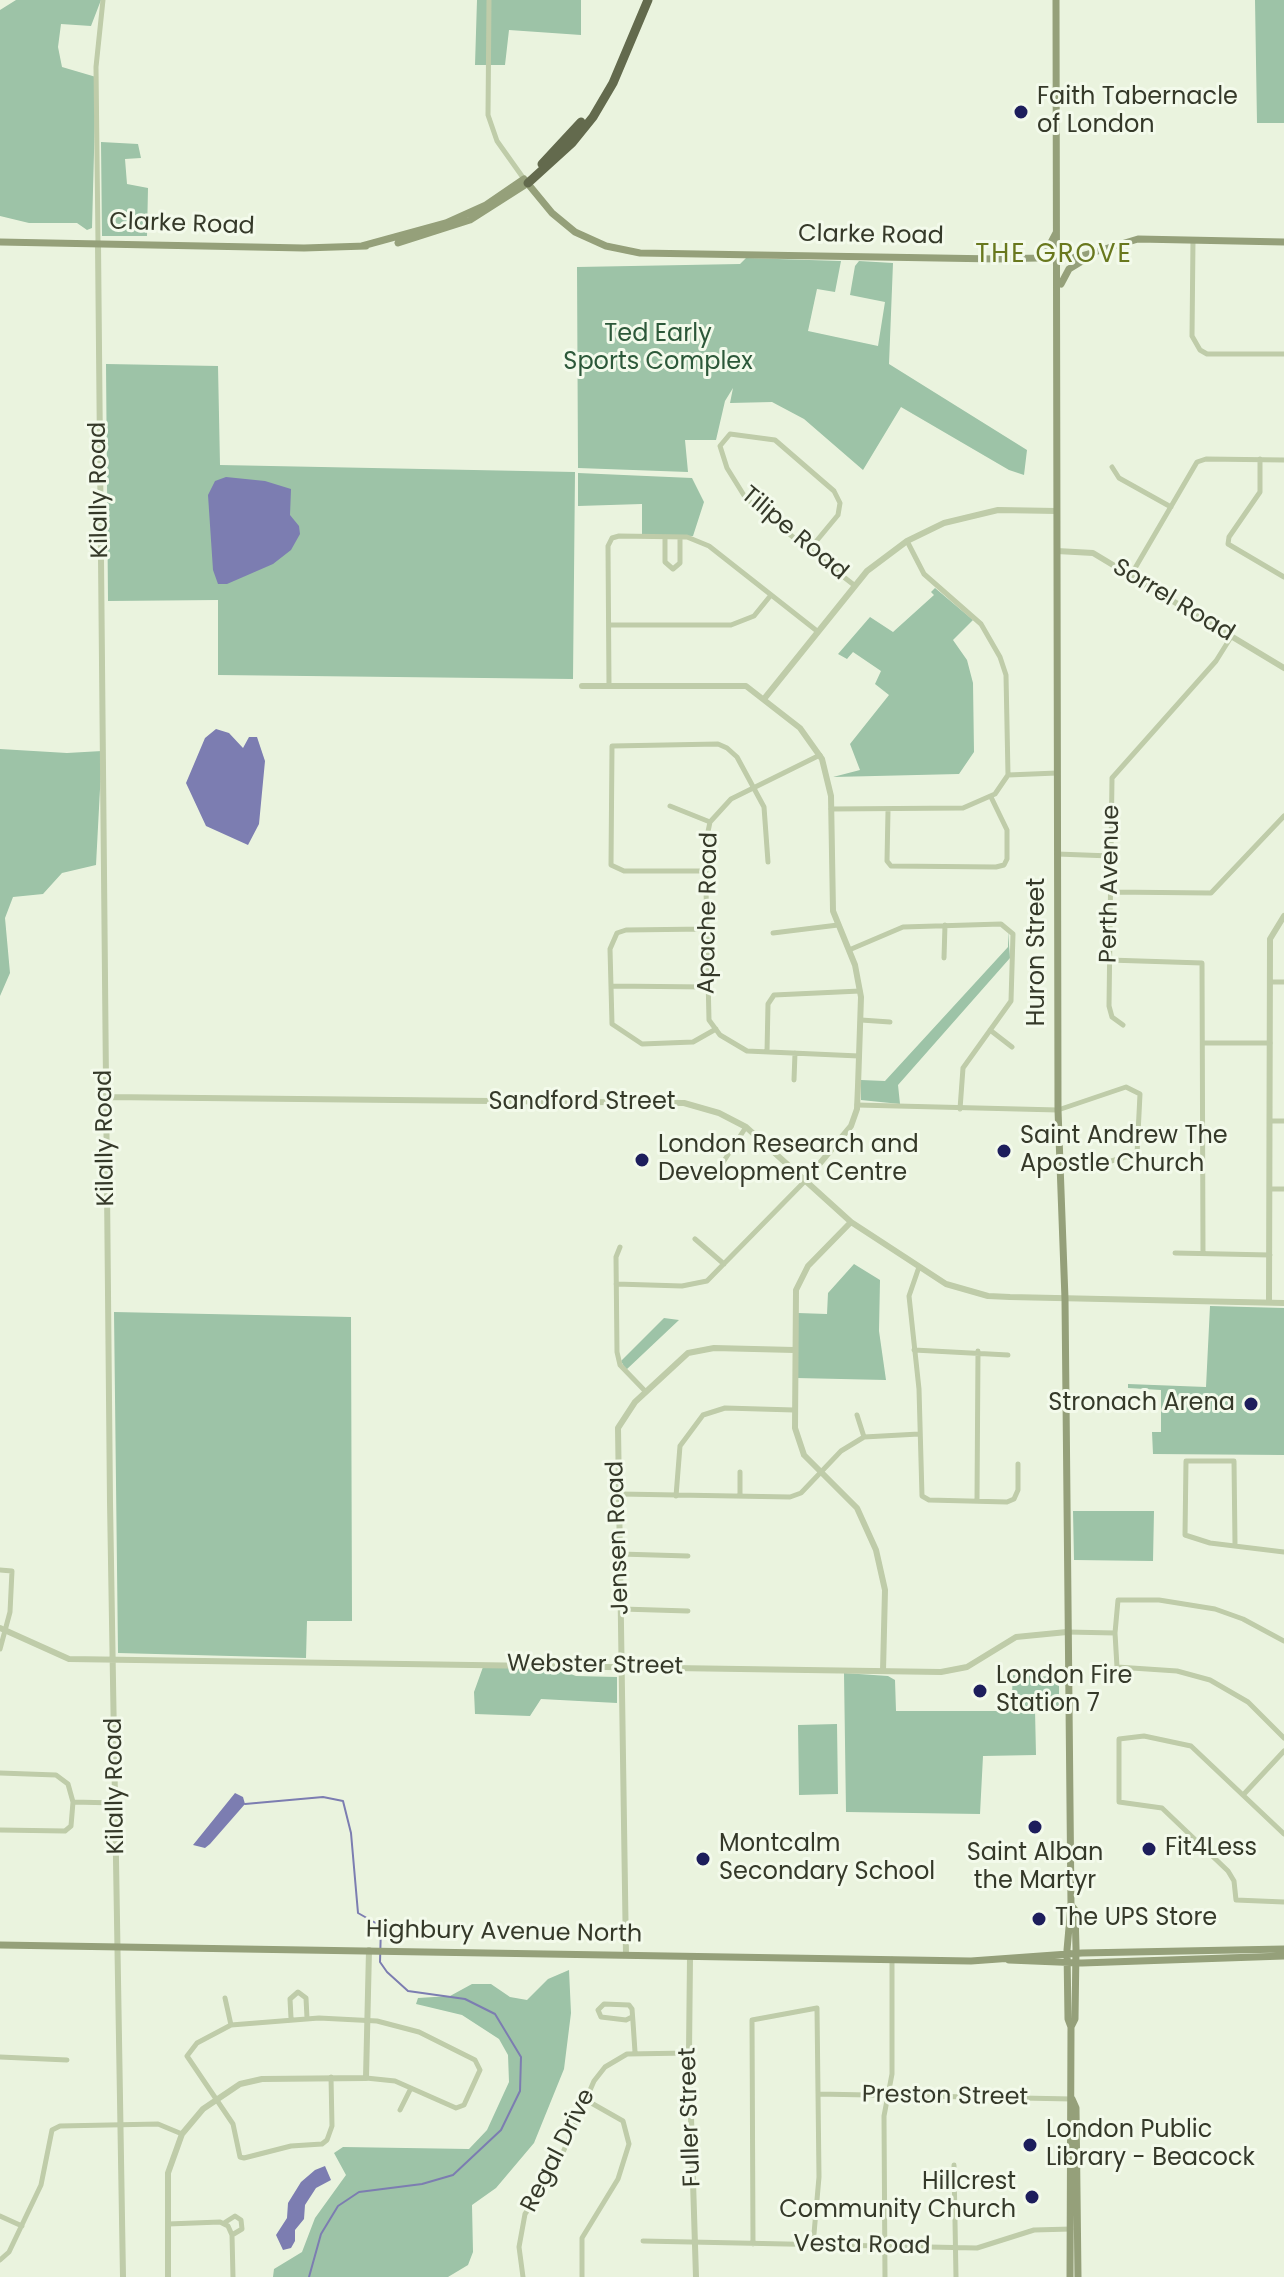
<!DOCTYPE html>
<style>
body{margin:0}
canvas{display:block;background:#eaf3de}
</style>
<canvas width="1284" height="2277"></canvas>
<script>
const context = document.querySelector('canvas').getContext('2d');
context.lineJoin = 'round';
function fill(path, color) {
  context.fillStyle = color;
  context.fill(path, 'evenodd');
}
function poly(rows) {
  const path = new Path2D();
  for (const r of rows) {
    path.moveTo(r[0], r[1]);
    for (let i = 2; i < r.length; i += 2) path.lineTo(r[i], r[i + 1]);
  }
  return path;
}
function stroke(path, color, width, dash) {
  context.strokeStyle = color;
  context.lineWidth = width;
  context.lineCap = dash ? 'butt' : 'round';
  context.setLineDash(dash || []);
  context.stroke(path);
}
function label(font, color, halo, rows, align = 'center') {
  context.font = font + ' Poppins,sans-serif';
  context.lineWidth = 6;
  context.setLineDash([]);
  context.textBaseline = 'middle';
  context.strokeStyle = halo;
  context.fillStyle = color;
  for (const [text, x, y, turn = 0] of rows) {
    context.save();
    context.translate(x, y);
    context.rotate((+turn || 0) * Math.PI / 180);
    context.textAlign = isNaN(turn) ? turn : align;
    if (halo) context.strokeText(text, 0, 0);
    context.fillText(text, 0, 0);
    context.restore();
  }
}
fill(poly([
 [16,0,101,0,91,26,61,24,58,47,62,67,96,77,92,228,87,230,77,223,29,223,0,216,0,10],
 [477,0,581,0,581,35,509,30,505,65,475,65],
 [1255,0,1284,0,1284,123,1257,123],
 [101,142,138,144,141,158,125,159,127,184,148,188,147,236,102,236],
 [746,258,841,261,835,292,817,289,808,331,878,346,885,302,850,295,855,266,859,261,893,263,889,364,1027,450,1024,475,1009,470,901,407,863,470,804,419,772,402,730,403,733,388,725,401,716,440,685,440,688,472,578,468,577,267,740,264],
 [106,364,218,366,220,465,575,472,573,679,218,675,218,600,108,601],
 [578,473,692,478,704,502,693,536,642,535,642,504,578,506],
 [935,588,973,620,953,640,967,660,973,683,974,752,959,774,833,777,860,770,850,744,889,695,875,684,881,671,853,652,847,659,838,654,870,617,893,632,934,595,931,592],
 [0,749,67,753,102,751,96,865,62,873,43,894,13,897,5,918,10,973,0,996],
 [1008,931,1010,958,898,1085,900,1104,861,1100,861,1080,885,1081,1008,947],
 [854,1264,880,1280,879,1331,886,1380,796,1378,798,1313,827,1314,828,1293],
 [1210,1306,1284,1308,1284,1455,1153,1454,1152,1432,1161,1432,1161,1390,1128,1388,1128,1384,1206,1387],
 [114,1312,351,1317,352,1621,307,1621,306,1658,118,1653],
 [664,1318,679,1320,626,1370,621,1361],
 [1073,1511,1154,1511,1153,1561,1074,1560],
 [546,1665,576,1676,617,1677,617,1703,541,1699,530,1716,475,1714,474,1692,483,1667],
 [844,1673,888,1676,895,1680,896,1711,1011,1711,1013,1675,1059,1677,1059,1709,1035,1710,1036,1755,983,1756,980,1814,846,1812],
 [837,1724,838,1794,799,1795,798,1725],
 [569,1970,571,2013,564,2069,534,2143,496,2188,472,2205,473,2252,468,2265,448,2277,273,2277,274,2269,302,2252,315,2218,346,2175,334,2153,343,2147,469,2149,487,2130,509,2082,508,2055,499,2039,462,2015,416,2004,418,1998,450,1996,472,1984,491,1984,510,1997,527,2000,548,1979]
]), '#9dc3a7');
fill(poly([
 [226,477,265,481,291,489,290,515,299,526,300,534,291,550,273,564,227,584,218,584,213,570,208,495,215,481],
 [216,729,229,733,243,748,249,737,257,737,265,761,259,824,248,845,206,826,186,783,205,738],
 [235,1793,243,1797,245,1804,210,1844,205,1848,193,1845],
 [325,2166,331,2180,316,2188,305,2205,304,2219,295,2230,295,2241,291,2248,283,2250,276,2235,287,2218,288,2203,301,2182,315,2170]
]), '#7c7db1');
stroke(poly([
 [245,1804,323,1797,343,1801,351,1833,358,1913,381,1926,380,1962,387,1972,408,1991,465,1999,495,2014,521,2057,520,2091,501,2130,453,2175,422,2184,359,2192,338,2206,321,2234,309,2277]
]), '#7c7db1', 2);
stroke(poly([
 [489,0,488,115,497,141,524,179],
 [1193,240,1192,336,1200,350,1207,354,1284,354],
 [98,243,96,67,103,0],
 [1260,459,1260,492,1229,537,1228,544,1284,577],
 [1112,467,1119,478,1171,507],
 [665,537,665,562,673,569,680,563,680,537],
 [809,550,838,515,840,503,834,491,775,440,730,434,720,446,727,468,745,497,756,507,809,550,854,585],
 [1131,575,1197,462,1206,459,1284,460],
 [609,625,731,625,754,616,771,595],
 [609,686,608,546,612,538,619,536,687,537,709,546,817,631],
 [820,755,731,799,710,822,705,846,709,1020,720,1035,747,1051,859,1056],
 [1008,775,1057,773],
 [670,806,710,822],
 [831,809,963,808,995,794,1008,775,1006,675,1000,657,981,624,924,574,907,541],
 [888,811,887,861,891,866,996,867,1004,865,1007,859,1007,830,991,797],
 [1057,854,1111,856],
 [706,871,624,871,611,865,612,746,718,744,727,748,737,757,764,807,768,862],
 [1110,892,1211,893,1284,816],
 [706,929,626,930,617,933,610,949,612,1024,642,1044,693,1042,716,1029],
 [773,933,838,925],
 [849,950,903,927,1001,924,1013,934,1011,1001,963,1068,960,1109],
 [944,958,945,925],
 [1109,960,1202,963,1203,1253],
 [1270,982,1284,982],
 [611,986,707,987],
 [861,1020,890,1022],
 [1123,1025,1112,1017,1109,1006,1112,778,1216,661,1231,637],
 [990,1030,1012,1047],
 [1203,1043,1270,1043],
 [767,1052,768,1004,774,995,860,991],
 [794,1080,795,1053],
 [857,1105,1058,1110,1126,1087,1140,1094,1137,1154,1111,1161],
 [1270,1121,1284,1121],
 [718,1170,746,1127],
 [1270,1189,1284,1189],
 [695,1239,724,1264],
 [620,1247,616,1257,617,1352,620,1365,646,1392],
 [1175,1253,1270,1255],
 [919,1267,909,1296,919,1389,922,1496,929,1500,1007,1502,1014,1499,1018,1490,1018,1464],
 [616,1284,682,1286,707,1281,806,1180],
 [914,1350,1008,1355],
 [857,1415,864,1437],
 [620,1494,790,1497,801,1493,841,1451,864,1437,919,1434],
 [740,1495,740,1472],
 [676,1496,680,1446,703,1415,725,1408,794,1410],
 [977,1500,978,1351],
 [1235,1544,1234,1461,1186,1461,1185,1535,1210,1543,1284,1552],
 [620,1554,688,1556],
 [0,1570,12,1571,10,1612,0,1649],
 [622,1609,688,1611],
 [1067,1632,1115,1633,1118,1600,1159,1600,1215,1609,1243,1619,1284,1641],
 [1115,1633,1117,1667,1177,1671,1210,1680,1248,1702,1284,1738],
 [0,1773,56,1775,68,1784,73,1802,71,1826,65,1831,0,1830],
 [1244,1794,1284,1751],
 [73,1802,116,1803],
 [1284,1834,1191,1746,1144,1736,1119,1739,1119,1802,1162,1808,1228,1871,1234,1881,1236,1900,1284,1902],
 [225,1998,231,2025],
 [632,2017,626,2020,601,2017,598,2010,604,2004,629,2005,632,2009,633,2022,635,2052],
 [291,2018,290,1999,298,1992,306,1998,307,2018],
 [0,2057,67,2060],
 [331,2077,332,2126,327,2140,322,2144,291,2146,244,2158,240,2157,233,2124,187,2056,197,2043,231,2025,319,2018,377,2021,419,2032,475,2060,480,2070,464,2105,456,2108,395,2081,366,2078],
 [818,2094,1072,2099],
 [400,2110,411,2088],
 [954,2165,956,2277],
 [0,2216,22,2226],
 [224,2223,235,2216,241,2220,242,2229,232,2235],
 [168,2224,220,2222,228,2226,232,2235,233,2277],
 [643,2241,977,2248,1034,2230,1071,2229],
 [753,2244,752,2020,817,2008,819,2177,813,2245],
 [0,2260,9,2252,41,2185,52,2130,60,2126,158,2124,182,2134],
 [523,2277,519,2247,525,2214,557,2166,594,2081,605,2067,627,2054,689,2053],
 [582,2277,582,2238,618,2179,629,2144,623,2121,586,2100],
 [885,2277,884,2116,892,2074,892,1959]
]), '#bfcca9', 5);
stroke(poly([
 [98,243,110,1502,123,2277],
 [1057,551,1093,553,1284,668],
 [582,686,746,686,800,728,822,759,831,796,833,911,855,965,861,997,858,1086,857,1109,851,1126,806,1180],
 [764,699,867,571,907,541,944,523,998,510,1057,511],
 [106,1097,684,1103,719,1113,746,1127,851,1222,946,1284,988,1296,1010,1297,1284,1303],
 [851,1222,808,1266,796,1290,795,1428,804,1455,857,1508,876,1550,885,1590,883,1671],
 [1269,1302,1270,939,1284,916],
 [0,1628,69,1659,941,1672,967,1667,1016,1637,1067,1632],
 [626,1955,618,1428,635,1402,688,1353,714,1348,794,1350],
 [690,1957,689,2053,696,2277],
 [168,2277,168,2173,182,2134,203,2109,240,2084,262,2079,366,2078,369,1950]
]), '#bfcca9', 6);
stroke(poly([
 [1056,0,1058,1110,1065,1299,1071,1905,1067,1950,1068,2019,1071,2027,1070,2277],
 [0,242,304,248,366,246],
 [398,243,470,220,528,183],
 [362,246,446,223,486,205,524,179,552,213,575,232,606,246,640,253,997,259,1078,257,1138,239,1284,242],
 [1037,257,1046,252,1056,233],
 [1061,284,1069,269,1092,255],
 [1071,1905,1075,1910,1076,1948,1075,2019,1071,2027],
 [0,1945,971,1961,1082,1953,1284,1949],
 [1009,1960,1082,1963,1284,1956],
 [1072,2099,1076,2108,1078,2277]
]), '#95a07a', 7);
stroke(poly([
 [542,164,581,122],
 [528,183,572,143,593,117,613,83,648,0]
]), '#636a4d', 9);
for (const [x, y, r, color] of [
 [1021,112,8,"#1d1e5c"],
 [1004,1151,8,"#1d1e5c"],
 [642,1160,8,"#1d1e5c"],
 [1251,1404,8,"#1d1e5c"],
 [980,1691,8,"#1d1e5c"],
 [1035,1827,8,"#1d1e5c"],
 [1149,1849,8,"#1d1e5c"],
 [703,1859,8,"#1d1e5c"],
 [1039,1919,8,"#1d1e5c"],
 [1030,2145,8,"#1d1e5c"],
 [1032,2197,8,"#1d1e5c"]
]) {
  const dot = new Path2D();
  dot.arc(x, y, r, 0, 2 * Math.PI);
  context.fillStyle = color;
  context.fill(dot);
  stroke(dot, '#f3faeb', 3);
}
label('24px', '#353929', '#f3faeb', [
 ["Faith Tabernacle",1037,98],
 ["of London",1037,126],
 ["Saint Andrew The",1020,1137],
 ["Apostle Church",1020,1165],
 ["London Research and",658,1146],
 ["Development Centre",658,1174],
 ["Stronach Arena",1235,1404,"right"],
 ["London Fire",996,1677],
 ["Station 7",996,1705],
 ["Montcalm",719,1845],
 ["Secondary School",719,1873],
 ["Fit4Less",1165,1849],
 ["Saint Alban",1035,1854,"center"],
 ["the Martyr",1035,1882,"center"],
 ["The UPS Store",1055,1919],
 ["London Public",1046,2131],
 ["Library - Beacock",1046,2159],
 ["Hillcrest",1016,2183,"right"],
 ["Community Church",1016,2211,"right"]
], 'left');
label('24px', '#353929', '#f3faeb', [
 ["Clarke Road",182,225,2],
 ["Clarke Road",871,236,1],
 ["Kilally Road",100,490,-91],
 ["Tilipe Road",794,534,40],
 ["Sorrel Road",1173,601,31],
 ["Perth Avenue",1111,884,-89],
 ["Apache Road",709,913,-89],
 ["Huron Street",1038,952,-90],
 ["Sandford Street",582,1103],
 ["Kilally Road",106,1138,-91],
 ["Jensen Road",619,1538,-92],
 ["Webster Street",595,1666,1],
 ["Kilally Road",116,1786,-91],
 ["Highbury Avenue North",504,1933,1],
 ["Preston Street",945,2097,1],
 ["Fuller Street",691,2117,-92],
 ["Regal Drive",559,2151,-63],
 ["Vesta Road",862,2246,1]
]);
label('24px', '#2c5839', '#f3faeb', [
 ["Ted Early",658,335],
 ["Sports Complex",658,363]
]);
context.letterSpacing = '2px';
label('26px', '#69781e', '#f3faeb', [
 ["THE GROVE",1054,255]
]);
context.letterSpacing = '0px';
</script>
